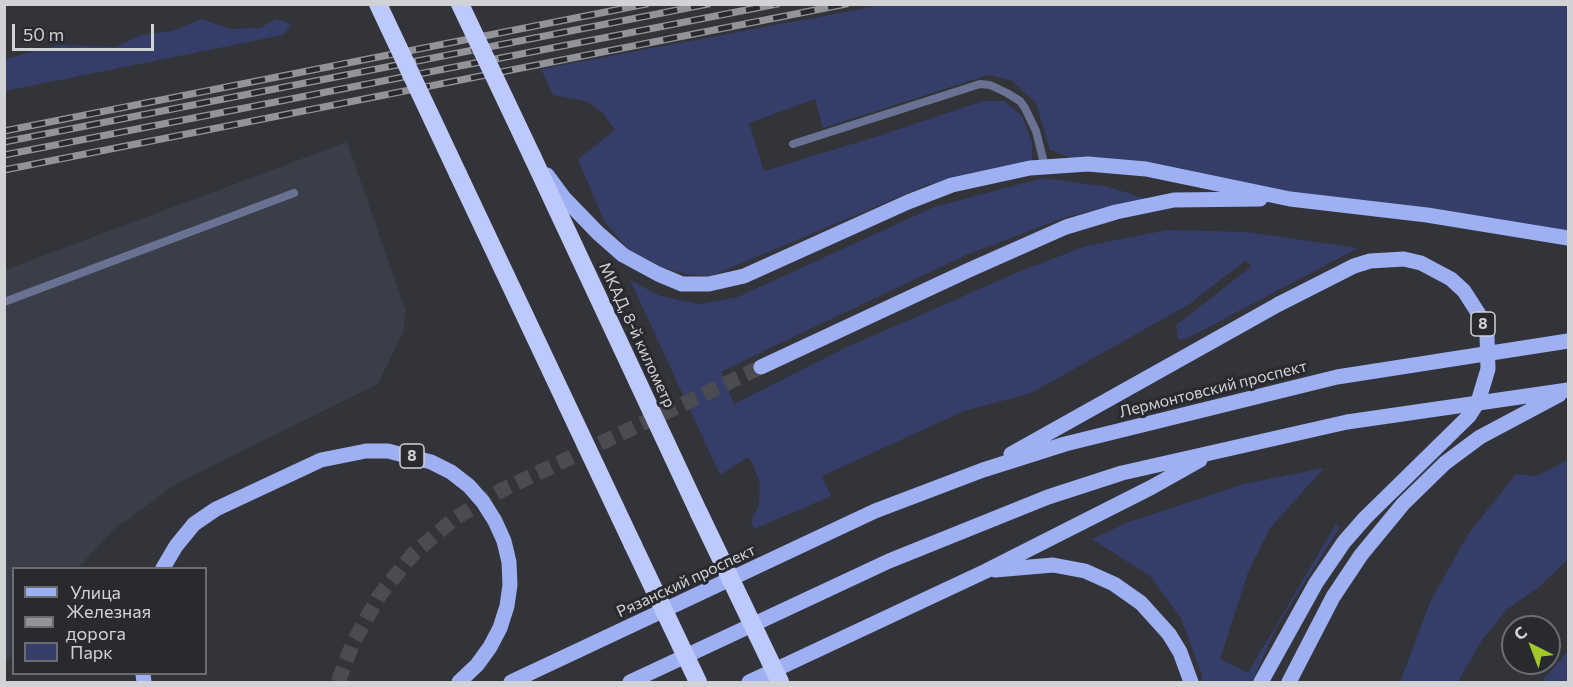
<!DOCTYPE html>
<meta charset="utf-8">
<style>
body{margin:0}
#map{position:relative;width:1573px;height:687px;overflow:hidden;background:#33343a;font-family:Commissioner,sans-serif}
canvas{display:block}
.frame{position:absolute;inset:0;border:6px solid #d1d2d6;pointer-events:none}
.legend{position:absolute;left:12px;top:567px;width:195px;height:108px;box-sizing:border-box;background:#292a30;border:2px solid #6c6d72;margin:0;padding:8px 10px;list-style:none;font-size:18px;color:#d1d2d6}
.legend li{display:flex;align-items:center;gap:12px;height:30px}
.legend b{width:30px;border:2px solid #6c6d72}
.north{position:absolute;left:1501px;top:615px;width:60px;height:60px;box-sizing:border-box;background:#292a30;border:2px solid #6c6d72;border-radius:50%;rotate:318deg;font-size:16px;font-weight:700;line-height:24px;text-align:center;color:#d1d2d6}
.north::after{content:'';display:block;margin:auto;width:21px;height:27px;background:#a2c928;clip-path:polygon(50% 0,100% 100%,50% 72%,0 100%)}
.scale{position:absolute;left:12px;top:24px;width:142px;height:27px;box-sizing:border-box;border:3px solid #d1d2d6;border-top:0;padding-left:8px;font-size:18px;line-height:21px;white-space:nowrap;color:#d1d2d6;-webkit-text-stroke:4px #292a30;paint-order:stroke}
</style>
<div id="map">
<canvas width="1573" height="687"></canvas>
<div class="frame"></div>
<ul class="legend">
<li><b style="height:8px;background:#9eaff2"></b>Улица</li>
<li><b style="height:8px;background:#939499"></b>Железная дорога</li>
<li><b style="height:16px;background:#353e69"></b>Парк</li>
</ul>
<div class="north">С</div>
<div class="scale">50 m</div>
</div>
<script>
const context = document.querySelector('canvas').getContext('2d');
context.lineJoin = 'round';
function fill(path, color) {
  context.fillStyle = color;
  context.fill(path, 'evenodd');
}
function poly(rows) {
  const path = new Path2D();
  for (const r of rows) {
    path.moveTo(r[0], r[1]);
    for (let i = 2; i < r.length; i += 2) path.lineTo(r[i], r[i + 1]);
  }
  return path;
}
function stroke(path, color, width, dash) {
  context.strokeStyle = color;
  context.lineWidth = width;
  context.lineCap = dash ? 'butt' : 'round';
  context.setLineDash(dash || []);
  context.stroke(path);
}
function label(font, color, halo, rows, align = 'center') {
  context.font = font + ' Commissioner,sans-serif';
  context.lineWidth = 6;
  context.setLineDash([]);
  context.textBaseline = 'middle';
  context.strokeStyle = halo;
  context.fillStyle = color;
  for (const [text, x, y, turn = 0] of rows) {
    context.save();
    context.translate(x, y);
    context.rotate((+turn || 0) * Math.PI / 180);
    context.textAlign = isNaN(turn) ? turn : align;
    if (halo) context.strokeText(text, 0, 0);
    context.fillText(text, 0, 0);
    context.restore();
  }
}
fill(poly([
 [347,142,406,312,403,332,378,384,176,484,113,530,78,568,14,568,13,653,5,665,5,270]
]), '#3a3e49');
fill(poly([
 [882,5,1568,5,1568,234,1293,195,1072,158,1050,150,1036,103,1011,80,988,75,823,128,815,99,749,123,764,171,872,138,983,101,1004,101,1022,116,1032,143,1032,161,927,185,711,276,686,274,661,267,628,249,604,221,578,159,615,130,602,112,585,101,553,95,541,69],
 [201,19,230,29,260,28,276,19,292,24,283,35,5,91,5,59,60,45,116,47,141,35,173,31],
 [1043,178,1108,187,1150,200,1106,207,1063,218,966,255,770,348,721,372,734,404,845,348,1021,271,1086,246,1168,230,1246,232,1358,248,1186,339,1178,339,1176,325,1251,267,1246,260,1188,305,1031,393,964,411,822,476,831,496,754,529,751,521,759,505,760,484,753,464,748,457,720,475,630,280,660,296,699,304,738,297,934,207],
 [1568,460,1568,559,1539,587,1507,609,1482,640,1458,682,1400,682,1431,600,1469,533,1516,474,1536,476],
 [1324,468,1270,528,1248,572,1220,659,1248,673,1336,524,1340,527,1277,626,1252,682,1202,682,1202,675,1181,618,1150,576,1092,539,1129,522,1244,484],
 [1568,651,1568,682,1541,682]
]), '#353e69');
stroke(poly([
 [338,682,353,643,379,596,413,554,454,519,500,491,761,367]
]), '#4b4c51', 15, [15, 8]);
stroke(poly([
 [793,144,980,84,990,85,1007,93,1020,101,1025,108,1036,131,1045,167],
 [4,302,294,193]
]), '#6a7293', 8);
stroke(poly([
 [547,175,564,198,598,233,623,255,658,274,682,284,709,284,744,276,908,202,952,185,1030,168,1088,164,1146,169,1290,199,1427,215,1568,238],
 [761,367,969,270,1066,227,1116,212,1174,200,1260,199],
 [1011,454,1279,304],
 [163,568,176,546,194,524,216,509,321,460,366,451,388,451,431,462,451,472,469,486,483,502,495,521,504,541,509,562,510,585,507,606,500,628,490,647,477,665,459,682],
 [995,570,1053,565,1085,571,1114,584,1141,603,1169,634,1180,652,1191,682],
 [143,674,144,682],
 [511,682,875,511,983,470,1065,444,1337,377,1568,341],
 [630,682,889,561,1048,497,1122,473,1347,422,1568,390],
 [749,682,986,571,1152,487,1200,460],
 [1261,682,1316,583,1344,542,1365,518],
 [1289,682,1333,597,1361,555,1403,504,1445,463,1480,437,1559,395]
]), '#9eaff2', 15);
stroke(poly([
 [532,156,699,513],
 [458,174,633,545]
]), '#bcc9fa', 18);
const rail = poly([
 [4,131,646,4],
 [4,142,708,4],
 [4,155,777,4],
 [4,170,846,4]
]);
stroke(rail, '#939499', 7);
stroke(rail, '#292a30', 4.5, [14]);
stroke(poly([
 [1279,304,1354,266,1370,261,1404,259,1421,263,1451,279,1464,291,1482,319,1487,335,1488,369,1478,402,1469,416,1365,518]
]), '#9eaff2', 15);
stroke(poly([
 [378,4,458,174],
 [460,4,532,156],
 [699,513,780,682],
 [633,545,698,682]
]), '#bcc9fa', 18);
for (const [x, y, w] of [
 [1483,324,24],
 [412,456,24]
]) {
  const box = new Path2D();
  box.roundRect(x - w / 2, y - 12, w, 24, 4.5);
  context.fillStyle = '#292a30';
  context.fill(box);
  stroke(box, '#d1d2d6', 1.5);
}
label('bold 15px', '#d1d2d6', null, [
 ["8",1483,324],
 ["8",412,456]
]);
label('16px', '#d1d2d6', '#292a30', [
 ["МКАД, 8-й километр",637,335,65],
 ["Лермонтовский проспект",1213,389,-14],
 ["Рязанский проспект",686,581,-25]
]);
</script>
